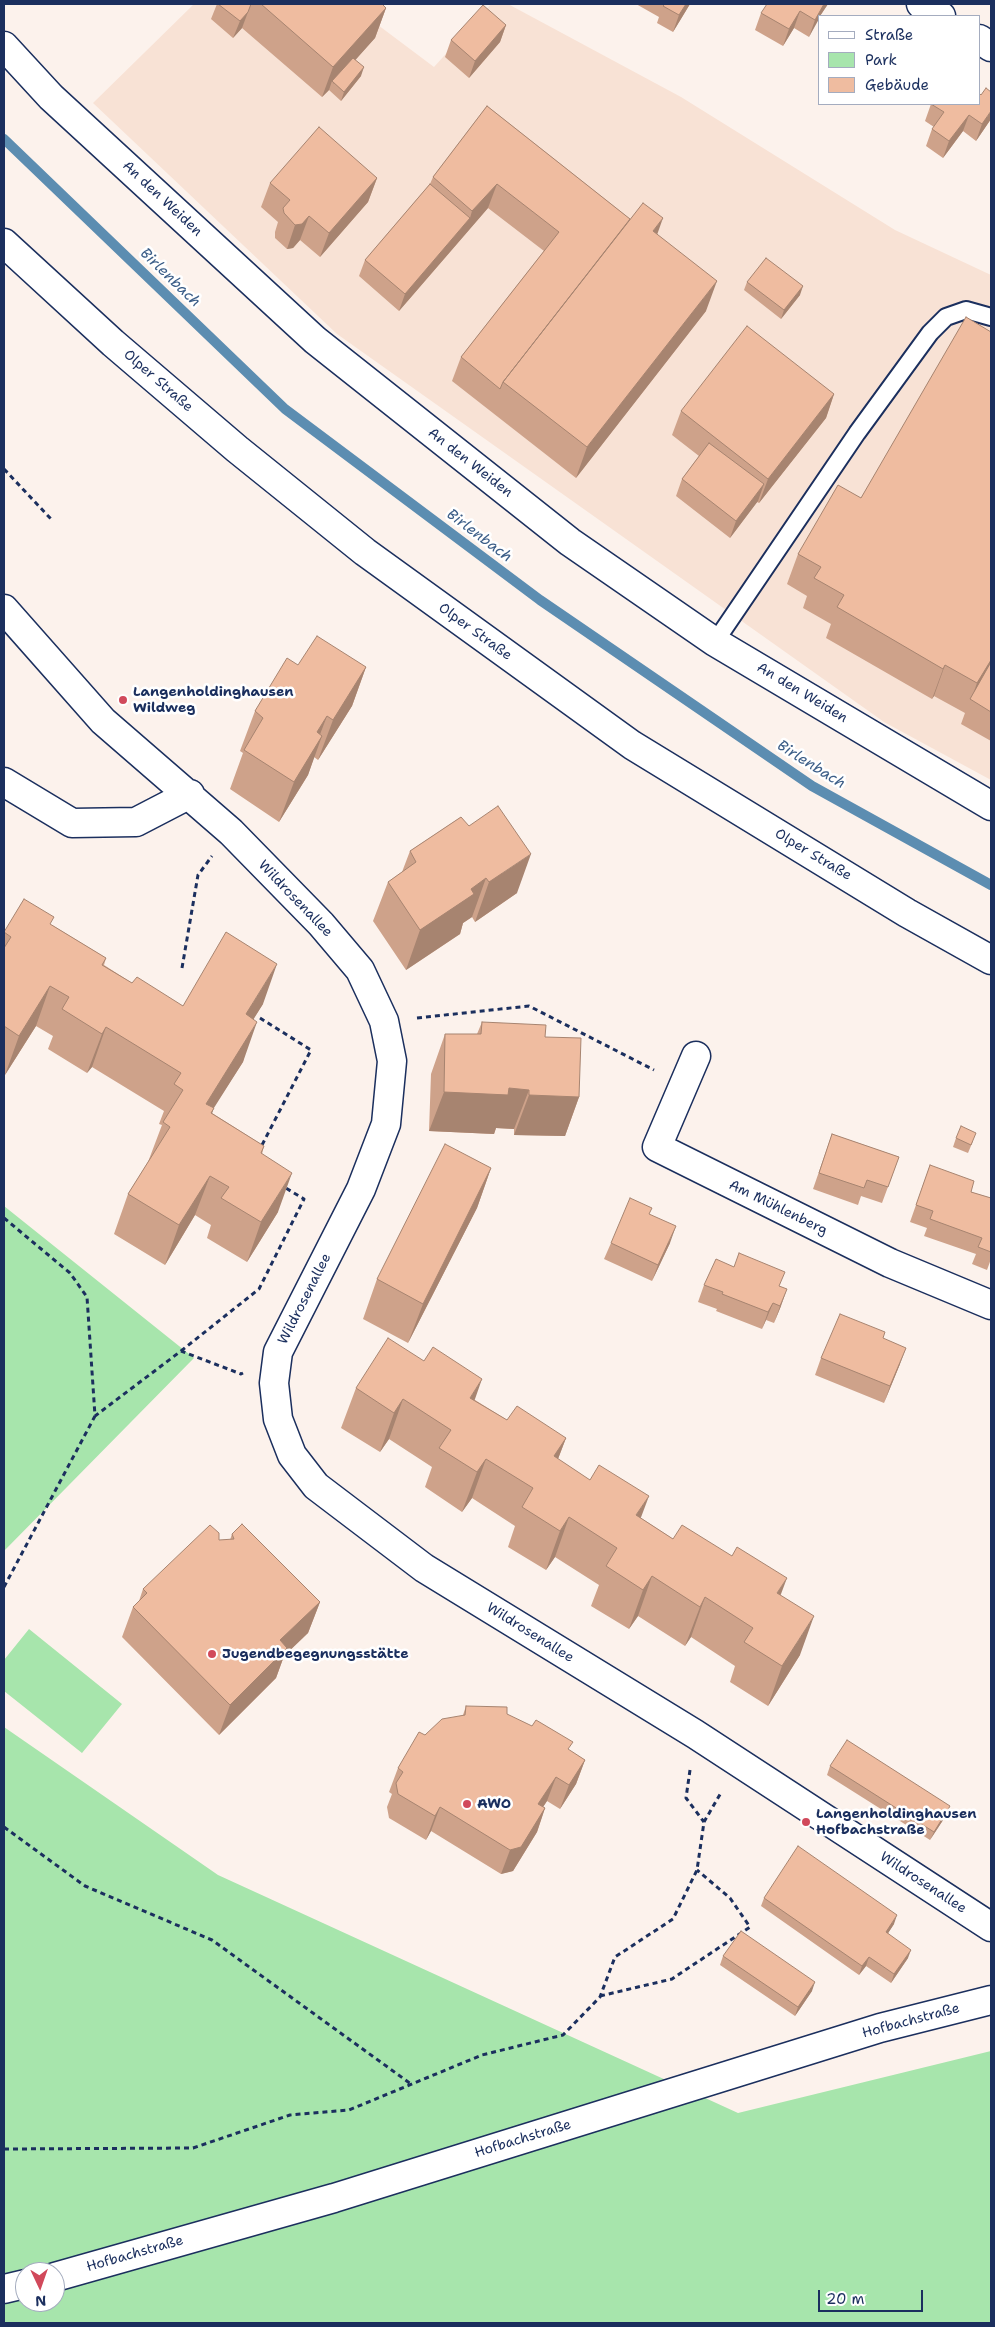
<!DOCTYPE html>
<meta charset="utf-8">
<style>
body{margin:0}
#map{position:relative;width:995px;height:2327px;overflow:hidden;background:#fcf2ec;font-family:"Shantell Sans",sans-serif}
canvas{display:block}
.frame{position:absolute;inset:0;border:5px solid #1b2f5e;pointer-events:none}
.legend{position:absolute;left:818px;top:15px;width:162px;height:90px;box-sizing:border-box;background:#fff;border:1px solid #a4acbf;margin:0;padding:6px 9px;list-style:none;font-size:15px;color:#1b2f5e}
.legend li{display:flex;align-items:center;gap:10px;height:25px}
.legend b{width:25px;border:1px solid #a4acbf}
.north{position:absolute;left:15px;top:2262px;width:50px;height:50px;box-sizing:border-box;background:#fff;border:1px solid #a4acbf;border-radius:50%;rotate:177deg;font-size:14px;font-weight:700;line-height:20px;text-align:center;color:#1b2f5e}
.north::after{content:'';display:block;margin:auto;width:18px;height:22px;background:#d1495b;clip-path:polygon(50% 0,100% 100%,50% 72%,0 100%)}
.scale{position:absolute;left:818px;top:2290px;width:105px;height:22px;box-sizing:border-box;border:2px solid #1b2f5e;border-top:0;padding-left:6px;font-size:15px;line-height:18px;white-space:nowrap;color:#1b2f5e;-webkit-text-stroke:4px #fff;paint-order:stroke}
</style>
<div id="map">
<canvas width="995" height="2327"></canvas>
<div class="frame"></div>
<ul class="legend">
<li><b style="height:6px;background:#fff"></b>Straße</li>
<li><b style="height:14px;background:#a7e5ac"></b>Park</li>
<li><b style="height:14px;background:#efbca0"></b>Gebäude</li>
</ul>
<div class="north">N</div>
<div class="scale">20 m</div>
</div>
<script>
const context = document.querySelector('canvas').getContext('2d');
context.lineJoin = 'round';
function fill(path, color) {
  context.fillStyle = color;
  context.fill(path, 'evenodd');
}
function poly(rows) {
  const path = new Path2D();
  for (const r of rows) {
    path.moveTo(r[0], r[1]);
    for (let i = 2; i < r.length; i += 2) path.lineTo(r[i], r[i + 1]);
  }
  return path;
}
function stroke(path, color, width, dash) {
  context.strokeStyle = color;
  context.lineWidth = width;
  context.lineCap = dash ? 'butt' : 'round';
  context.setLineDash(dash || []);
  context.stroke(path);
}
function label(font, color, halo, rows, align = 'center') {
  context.font = font + ' "Shantell Sans",sans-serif';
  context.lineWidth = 5;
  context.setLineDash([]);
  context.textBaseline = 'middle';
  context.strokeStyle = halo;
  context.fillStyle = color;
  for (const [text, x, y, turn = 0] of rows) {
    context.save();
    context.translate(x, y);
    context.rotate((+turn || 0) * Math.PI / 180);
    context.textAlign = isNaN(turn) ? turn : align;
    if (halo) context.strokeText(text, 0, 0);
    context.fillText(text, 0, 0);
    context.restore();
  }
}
fill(poly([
 [194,4,350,4,434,67,491,4,508,4,681,97,895,230,991,275,991,780,884,722,337,334,93,103]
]), '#f8e2d5');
fill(poly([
 [4,1206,194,1358,4,1551],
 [29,1629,122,1704,82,1753,4,1691,4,1660],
 [4,1727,218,1875,738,2113,991,2051,991,2323,4,2323],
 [25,2272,55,2272,55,2302,25,2302]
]), '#a7e5ac');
stroke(poly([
 [4,139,285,409,540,600,812,786,991,885]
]), '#5c8db1', 10);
const lane = poly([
 [715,642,857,433,930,333,946,317,966,310,991,317]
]);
const street = poly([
 [921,4,941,16],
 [979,39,991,47],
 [4,46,51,97,315,340,570,542,715,642,991,806],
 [4,609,103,721,231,832,321,924,360,970,384,1021,392,1061,386,1124,361,1189,278,1352,274,1383,278,1419,292,1455,316,1486,424,1568,695,1734,991,1927],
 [4,782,72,823,136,822,190,794],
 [696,1056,657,1147,890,1263,991,1305],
 [55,2277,334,2198,880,2028,991,2000],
 [4,2289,25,2284]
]);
const secondary = poly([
 [4,243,113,343,237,449,365,552,632,745,907,913,991,960]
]);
stroke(lane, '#1b2f5e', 20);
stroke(street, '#1b2f5e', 31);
stroke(secondary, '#1b2f5e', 31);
stroke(poly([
 [4,469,51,519],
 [182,968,198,875,212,856],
 [260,1018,311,1050,261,1147],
 [417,1018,529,1006,654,1070],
 [4,1218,70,1273,87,1297,95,1416,181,1351,241,1374,243,1373],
 [181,1351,259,1289,304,1199,284,1187],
 [4,1587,95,1416],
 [690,1770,686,1798,704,1822],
 [4,1827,85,1886,212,1940,411,2084],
 [600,1996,672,1979,750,1927,730,1898,697,1870],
 [4,2149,193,2148,290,2115,349,2110,482,2055,563,2035,600,1997,615,1957,673,1919,697,1870,704,1822,722,1791]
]), '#1b2f5e', 3, [5, 4]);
stroke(lane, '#fff', 16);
stroke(street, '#fff', 28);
stroke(secondary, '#fff', 28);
fill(poly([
 [217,4,382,4,386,8,375,38,355,60,361,76,341,101,329,90,322,97,242,28,233,38,211,19],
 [636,4,690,4,673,32,657,23,659,17],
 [828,4,820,16,819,16,809,37,794,28,783,46,755,30,761,13],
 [506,25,500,42,469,78,445,57,451,40],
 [931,104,991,119,976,141,963,131,943,158,926,146,932,129,934,127,925,121],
 [487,106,630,219,657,234,706,311,576,478,452,381,461,357,544,251,488,208,399,311,359,276,365,260,430,184,433,177],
 [377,178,368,202,320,257,300,240,293,248,287,249,275,238,275,232,278,222,261,207,270,183],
 [747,282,800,295,781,319,744,290],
 [991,332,991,741,961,724,965,713,934,696,932,699,826,638,831,624,803,608,807,596,787,584,798,554,861,498],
 [834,394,826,418,759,503,757,502,730,538,676,496,682,479,699,456,672,435,681,411],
 [298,665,366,667,352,706,318,760,314,757,308,775,279,822,230,789,243,753,240,751,255,711],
 [461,817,517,893,475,922,472,917,463,923,460,934,406,970,373,921,388,882,402,872,410,851],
 [52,925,106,958,104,965,132,983,183,1006,263,1004,253,1019,243,1062,213,1108,212,1113,264,1146,262,1154,278,1212,247,1262,207,1238,211,1225,195,1215,165,1265,114,1234,128,1194,148,1162,162,1125,159,1124,164,1111,92,1067,87,1073,48,1049,53,1036,36,1026,5,1075,4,1075,4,932],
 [482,1022,545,1037,579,1097,565,1136,514,1135,514,1129,496,1128,494,1134,429,1131,431,1074,445,1034,477,1034],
 [832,1134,899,1157,882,1203,861,1196,858,1205,813,1189],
 [956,1138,973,1141,968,1153,953,1147],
 [930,1165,971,1192,991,1198,991,1259,987,1270,972,1264,976,1254,924,1236,927,1228,910,1222],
 [491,1168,477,1208,408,1343,363,1319,377,1279],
 [611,1243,670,1243,652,1281,604,1259],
 [704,1285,780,1286,781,1306,774,1323,766,1320,762,1329,716,1311,717,1309,698,1302],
 [883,1338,900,1364,884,1403,815,1375,821,1358],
 [356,1388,475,1400,507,1420,566,1438,558,1459,641,1518,673,1539,780,1595,800,1655,768,1706,730,1682,735,1666,691,1637,685,1646,638,1616,629,1629,591,1606,599,1585,555,1557,546,1570,508,1547,515,1526,472,1498,462,1512,425,1487,432,1467,389,1439,380,1452,341,1428],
 [232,1534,320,1602,308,1633,284,1656,276,1678,219,1735,122,1637,133,1607,139,1601,143,1589,219,1540,230,1540],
 [466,1706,507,1714,585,1760,576,1784,560,1809,547,1801,543,1807,545,1808,537,1832,513,1871,501,1874,431,1831,426,1840,389,1818,387,1807,392,1794,389,1792,398,1768,463,1715],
 [830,1766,947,1814,930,1840,827,1775],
 [764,1898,894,1924,888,1933,908,1958,891,1983,866,1966,859,1975,761,1906],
 [723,1956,812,1991,795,2016,720,1965]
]), '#cea28a');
fill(poly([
 [686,4,690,4,673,32,679,15],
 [824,4,828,4,820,16,819,16,819,19,809,37,815,20],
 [386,8,375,38,334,84,332,81,329,90,322,97,333,67],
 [800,11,794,28,783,46,789,29],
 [248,12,242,28,233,38,240,21],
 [506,25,500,42,469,78,475,61],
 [364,67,361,76,341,101,344,92],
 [991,111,991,119,976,141,982,124],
 [969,115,963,131,943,158,949,141],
 [377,178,368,202,320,257,329,233],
 [497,184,488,208,399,311,405,294,470,218,472,211],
 [309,216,300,240,293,248,287,249,295,225],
 [663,218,652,249,653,231],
 [717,281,706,311,576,478,587,447],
 [803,286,800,295,781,319,784,310],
 [834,394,826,418,759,503,768,479],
 [764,484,758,501,730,538,736,521],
 [991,660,991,671,971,700,977,683],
 [945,665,934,696,932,699,943,669],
 [366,667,352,706,318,760,333,720],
 [327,716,316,745,322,736,308,775,279,822,294,782,317,732],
 [531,854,517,893,475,922,489,882],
 [486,878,472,917,463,923,460,934,406,970,420,930,471,889],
 [277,964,263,1004,232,1054,246,1014],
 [50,986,36,1026,5,1075,19,1036],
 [257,1022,243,1062,212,1111,214,1108,199,1148,206,1104],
 [106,1027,92,1067,87,1073,102,1034],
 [509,1088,529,1090,514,1129,496,1128,494,1134,429,1131,444,1092],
 [529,1095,579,1097,565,1136,514,1135],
 [491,1168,477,1208,408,1343,423,1304],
 [292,1173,278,1212,247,1262,261,1222],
 [210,1176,195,1215,165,1265,179,1225],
 [676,1226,670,1243,652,1281,658,1265],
 [787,1289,781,1306,774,1323,780,1306],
 [773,1303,766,1320,762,1329,768,1312],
 [906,1348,900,1364,884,1403,890,1386],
 [482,1379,468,1419,470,1398],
 [403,1399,389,1439,380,1452,394,1413],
 [566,1438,551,1477,554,1456],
 [486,1459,472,1498,462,1512,477,1472],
 [649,1496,634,1536,636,1515],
 [569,1517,555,1557,546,1570,560,1531],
 [652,1576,638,1616,629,1629,643,1590],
 [787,1578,772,1618,777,1593],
 [705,1597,691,1637,685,1646,700,1607],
 [320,1602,308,1633,284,1656,276,1678,219,1735,230,1705,280,1640],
 [814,1616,800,1655,768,1706,782,1666],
 [585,1760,576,1784,560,1809,569,1785],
 [556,1777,547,1801,529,1828,538,1804],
 [950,1806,947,1814,930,1840,934,1832],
 [440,1807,431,1831,426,1840,435,1816],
 [545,1808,537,1832,513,1871,501,1874,510,1850],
 [897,1915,894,1924,883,1941,886,1932],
 [911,1950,908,1958,891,1983,894,1974],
 [869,1957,866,1966,859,1975,862,1966],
 [815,1982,812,1991,795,2016,798,2007]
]), '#a78470');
const building = poly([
 [218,4,251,4,248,12,240,21,218,4],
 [261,4,382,4,386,8,333,67,261,4],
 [665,4,686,4,679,15,663,6,665,4],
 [767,4,824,4,815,20,800,11,789,29,761,13,767,4],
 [483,5,506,25,475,61,451,40,483,5],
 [353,58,364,67,344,92,332,81,353,58],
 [986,88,991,92,991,111,982,124,969,115,949,141,932,129,944,112,931,104,979,104,979,93,981,95,986,88],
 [487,106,630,219,503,382,500,389,461,357,559,232,497,184,472,211,433,177,487,106],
 [319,127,377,178,329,233,309,216,302,224,295,225,284,213,283,208,290,200,270,183,319,127],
 [430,184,470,218,405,294,365,260,430,184],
 [643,203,663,218,653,231,717,281,587,447,503,382,643,203],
 [766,258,803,286,784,310,747,282,766,258],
 [966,317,991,332,991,660,977,683,945,665,943,669,837,607,844,595,814,578,821,567,798,554,838,485,861,498,966,317],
 [747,326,834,394,768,479,681,411,747,326],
 [709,443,764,484,736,521,682,479,709,443],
 [317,636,366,667,333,720,327,716,317,732,322,736,294,782,244,750,263,718,255,711,287,658,298,665,317,636],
 [991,662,991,712,970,699,991,662],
 [498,806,531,854,489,882,486,878,471,889,474,894,420,930,388,882,416,862,410,851,461,817,469,826,498,806],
 [24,899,54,917,50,924,106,958,102,965,132,983,137,977,183,1006,226,932,277,964,246,1014,257,1022,206,1104,214,1108,211,1113,264,1146,261,1153,292,1173,261,1222,221,1198,229,1187,210,1176,179,1225,128,1194,170,1127,163,1122,183,1090,174,1084,181,1073,106,1027,102,1034,62,1009,69,997,50,986,19,1036,4,1026,4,948,11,937,4,932,24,899],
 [482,1022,546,1025,545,1037,581,1038,579,1097,529,1095,529,1090,509,1088,508,1095,444,1092,445,1034,481,1034,482,1022],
 [961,1126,976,1133,971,1145,956,1138,961,1126],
 [832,1134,899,1157,888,1187,867,1180,864,1188,819,1173,832,1134],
 [445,1144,491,1168,423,1304,377,1279,445,1144],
 [930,1165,974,1181,971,1192,991,1198,991,1252,978,1247,982,1238,930,1219,933,1211,916,1205,930,1165],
 [630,1198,652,1208,649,1214,676,1226,658,1265,611,1243,630,1198],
 [739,1253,785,1272,779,1286,787,1289,780,1306,773,1303,768,1312,722,1294,723,1292,704,1285,716,1259,734,1267,739,1253],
 [840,1314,885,1332,883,1338,906,1348,890,1386,821,1358,840,1314],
 [388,1338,424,1361,433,1347,482,1379,470,1398,507,1420,517,1406,566,1438,554,1456,590,1480,599,1465,649,1496,636,1515,673,1539,682,1525,732,1556,737,1547,787,1578,777,1593,814,1616,782,1666,744,1642,753,1628,705,1597,700,1607,652,1576,643,1590,606,1566,617,1548,569,1517,560,1531,522,1507,533,1488,486,1459,477,1472,439,1448,451,1430,403,1399,394,1413,356,1388,388,1338],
 [242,1524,320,1602,280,1640,287,1648,230,1705,133,1607,147,1593,143,1589,210,1525,219,1533,219,1540,234,1539,232,1534,242,1524],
 [466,1706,507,1707,507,1714,532,1726,536,1720,573,1742,568,1749,585,1760,569,1785,556,1777,538,1804,545,1808,521,1847,510,1850,440,1807,435,1816,398,1794,396,1783,403,1772,398,1768,419,1732,425,1735,442,1719,465,1715,466,1706],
 [847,1740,950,1806,934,1832,830,1766,847,1740],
 [798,1846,897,1915,886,1932,911,1950,894,1974,869,1957,862,1966,764,1898,798,1846],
 [741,1931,815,1982,798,2007,723,1956,741,1931]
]);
fill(building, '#efbca0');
stroke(building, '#a78470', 1);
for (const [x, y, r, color] of [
 [123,700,5,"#d1495b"],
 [212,1654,5,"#d1495b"],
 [467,1804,5,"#d1495b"],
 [806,1822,5,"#d1495b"]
]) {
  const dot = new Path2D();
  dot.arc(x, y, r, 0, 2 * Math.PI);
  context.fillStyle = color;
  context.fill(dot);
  stroke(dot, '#fff', 2);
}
label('14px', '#1b2f5e', '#fff', [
 ["An den Weiden",162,199,43],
 ["Olper Straße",158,381,41],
 ["An den Weiden",470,463,38],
 ["Olper Straße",475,632,36],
 ["An den Weiden",802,693,31],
 ["Olper Straße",813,855,31],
 ["Wildrosenallee",295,899,46],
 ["Am Mühlenberg",778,1208,26],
 ["Wildrosenallee",305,1299,-63],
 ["Wildrosenallee",530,1633,32],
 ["Wildrosenallee",923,1883,33],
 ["Hofbachstraße",911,2021,-15],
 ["Hofbachstraße",523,2139,-17],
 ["Hofbachstraße",135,2254,-16]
]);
label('bold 14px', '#1b2f5e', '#fff', [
 ["Langenholdinghausen",133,692],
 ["Wildweg",133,708],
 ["Jugendbegegnungsstätte",222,1654],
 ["AWO",477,1804],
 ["Langenholdinghausen",816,1814],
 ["Hofbachstraße",816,1830]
], 'left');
label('italic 15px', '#3c5e88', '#fff', [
 ["Birlenbach",170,278,44],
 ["Birlenbach",479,536,37],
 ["Birlenbach",811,765,32]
]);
</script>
